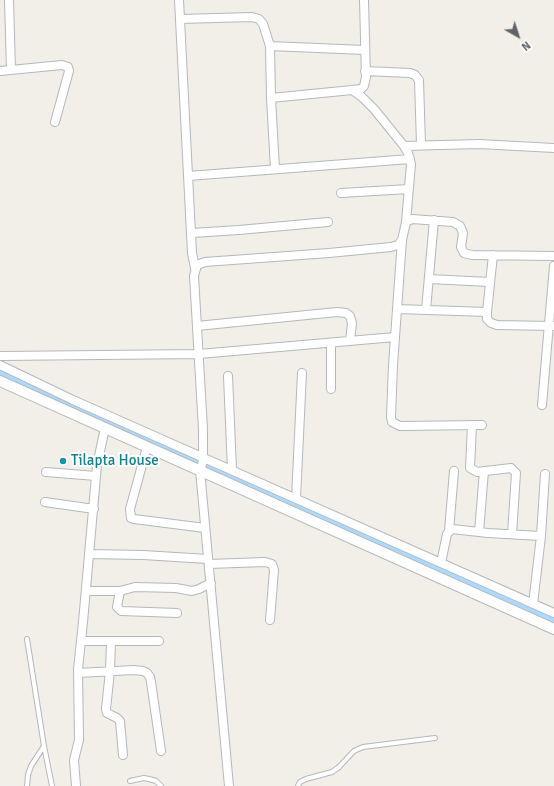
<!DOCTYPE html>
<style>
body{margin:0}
#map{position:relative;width:554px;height:786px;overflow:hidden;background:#f1efe8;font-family:Signika,sans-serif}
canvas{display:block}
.north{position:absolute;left:498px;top:16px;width:40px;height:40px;-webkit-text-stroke:3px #fff;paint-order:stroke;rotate:141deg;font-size:11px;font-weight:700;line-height:16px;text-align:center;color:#5f6368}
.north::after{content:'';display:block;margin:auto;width:14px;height:18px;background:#5f6368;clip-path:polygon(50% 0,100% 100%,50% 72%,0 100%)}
</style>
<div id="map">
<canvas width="554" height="786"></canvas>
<div class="north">N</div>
</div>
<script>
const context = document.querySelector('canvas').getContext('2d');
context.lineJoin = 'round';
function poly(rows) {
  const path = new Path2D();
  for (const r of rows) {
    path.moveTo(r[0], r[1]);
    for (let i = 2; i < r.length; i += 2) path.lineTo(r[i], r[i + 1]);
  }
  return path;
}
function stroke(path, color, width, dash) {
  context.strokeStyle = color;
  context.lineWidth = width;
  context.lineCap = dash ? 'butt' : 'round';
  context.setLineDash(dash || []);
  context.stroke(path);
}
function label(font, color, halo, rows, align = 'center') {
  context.font = font + ' Signika,sans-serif';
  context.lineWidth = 4;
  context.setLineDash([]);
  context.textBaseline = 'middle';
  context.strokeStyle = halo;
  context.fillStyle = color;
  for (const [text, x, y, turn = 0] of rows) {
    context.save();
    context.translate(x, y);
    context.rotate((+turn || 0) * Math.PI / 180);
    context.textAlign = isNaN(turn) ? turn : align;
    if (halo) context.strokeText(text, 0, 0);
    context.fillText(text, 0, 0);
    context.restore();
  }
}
stroke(poly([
 [0,373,554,619]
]), '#aadaff', 8);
const service = poly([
 [27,639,44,746,52,786],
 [130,781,144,778,149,779,156,781,161,786],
 [27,786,28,775,31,766,44,746],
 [298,786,300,782,306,779,332,772,339,767,354,751,363,747,435,738]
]);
const minor = poly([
 [9,0,11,70],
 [179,0,192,253,195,268],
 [180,19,252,17,259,19,263,24,270,46,271,98,275,169],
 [270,46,365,50],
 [0,71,62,65,68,67,69,71,55,122],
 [365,71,410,73,415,75,419,80,421,145],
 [352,90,362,97,374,109,404,146,408,153,411,164,406,222],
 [271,98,352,90,361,89,364,86,366,77,364,0],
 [404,146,479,144,554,148],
 [188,176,410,159],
 [341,193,409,189],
 [192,233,239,230,328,222],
 [402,240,393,365,391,417,392,422,400,426,482,425],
 [493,255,487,312,487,319,491,323,497,325,553,326],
 [429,279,490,282],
 [397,309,487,312],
 [426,310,434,220],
 [197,326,337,312,346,313,350,316,352,323,350,341],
 [0,356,199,354,395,337],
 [0,365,73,400,554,613],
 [228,376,232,470],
 [331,389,331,343],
 [542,405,554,266],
 [472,425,470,468,477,472,511,468,516,473,512,534],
 [147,447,130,509,131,518,134,519,205,528],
 [46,472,96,476],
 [296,498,302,373],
 [45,502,94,509],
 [449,531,454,471],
 [479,532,484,471],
 [89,554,143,555,208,559],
 [441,563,447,534,452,529,488,533,541,536],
 [209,564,265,562,272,564,274,570,270,620],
 [86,591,120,591,135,587,176,588,192,591,199,589,211,583],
 [120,591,117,607,121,611,177,613],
 [533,604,541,536,545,474],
 [81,641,159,641],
 [111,641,110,671,106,709,107,713,117,718,120,721,123,755],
 [78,673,134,670,143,671,147,673,150,677,151,682,161,751],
 [76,786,74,760,79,740,78,669,83,622,97,465,105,428],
 [229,786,200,470,203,461,203,429,194,276,197,265,205,262,329,253,391,247,398,245,402,240,406,222,412,219,453,222,460,226,463,233,461,247,464,253,472,255,554,256]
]);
const tertiary = poly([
 [0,381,554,629]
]);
stroke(service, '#b5b8bc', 6);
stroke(minor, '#b5b8bc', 10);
stroke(tertiary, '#b5b8bc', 12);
stroke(service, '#fff', 4);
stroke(minor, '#fff', 8);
stroke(tertiary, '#fff', 10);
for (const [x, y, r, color] of [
 [63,461,4,"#0f9aa8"]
]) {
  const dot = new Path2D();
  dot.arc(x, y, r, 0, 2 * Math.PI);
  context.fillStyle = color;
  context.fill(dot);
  stroke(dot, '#fff', 1.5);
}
label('15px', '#0d838f', '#fff', [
 ["Tilapta House",71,461]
], 'left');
</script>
